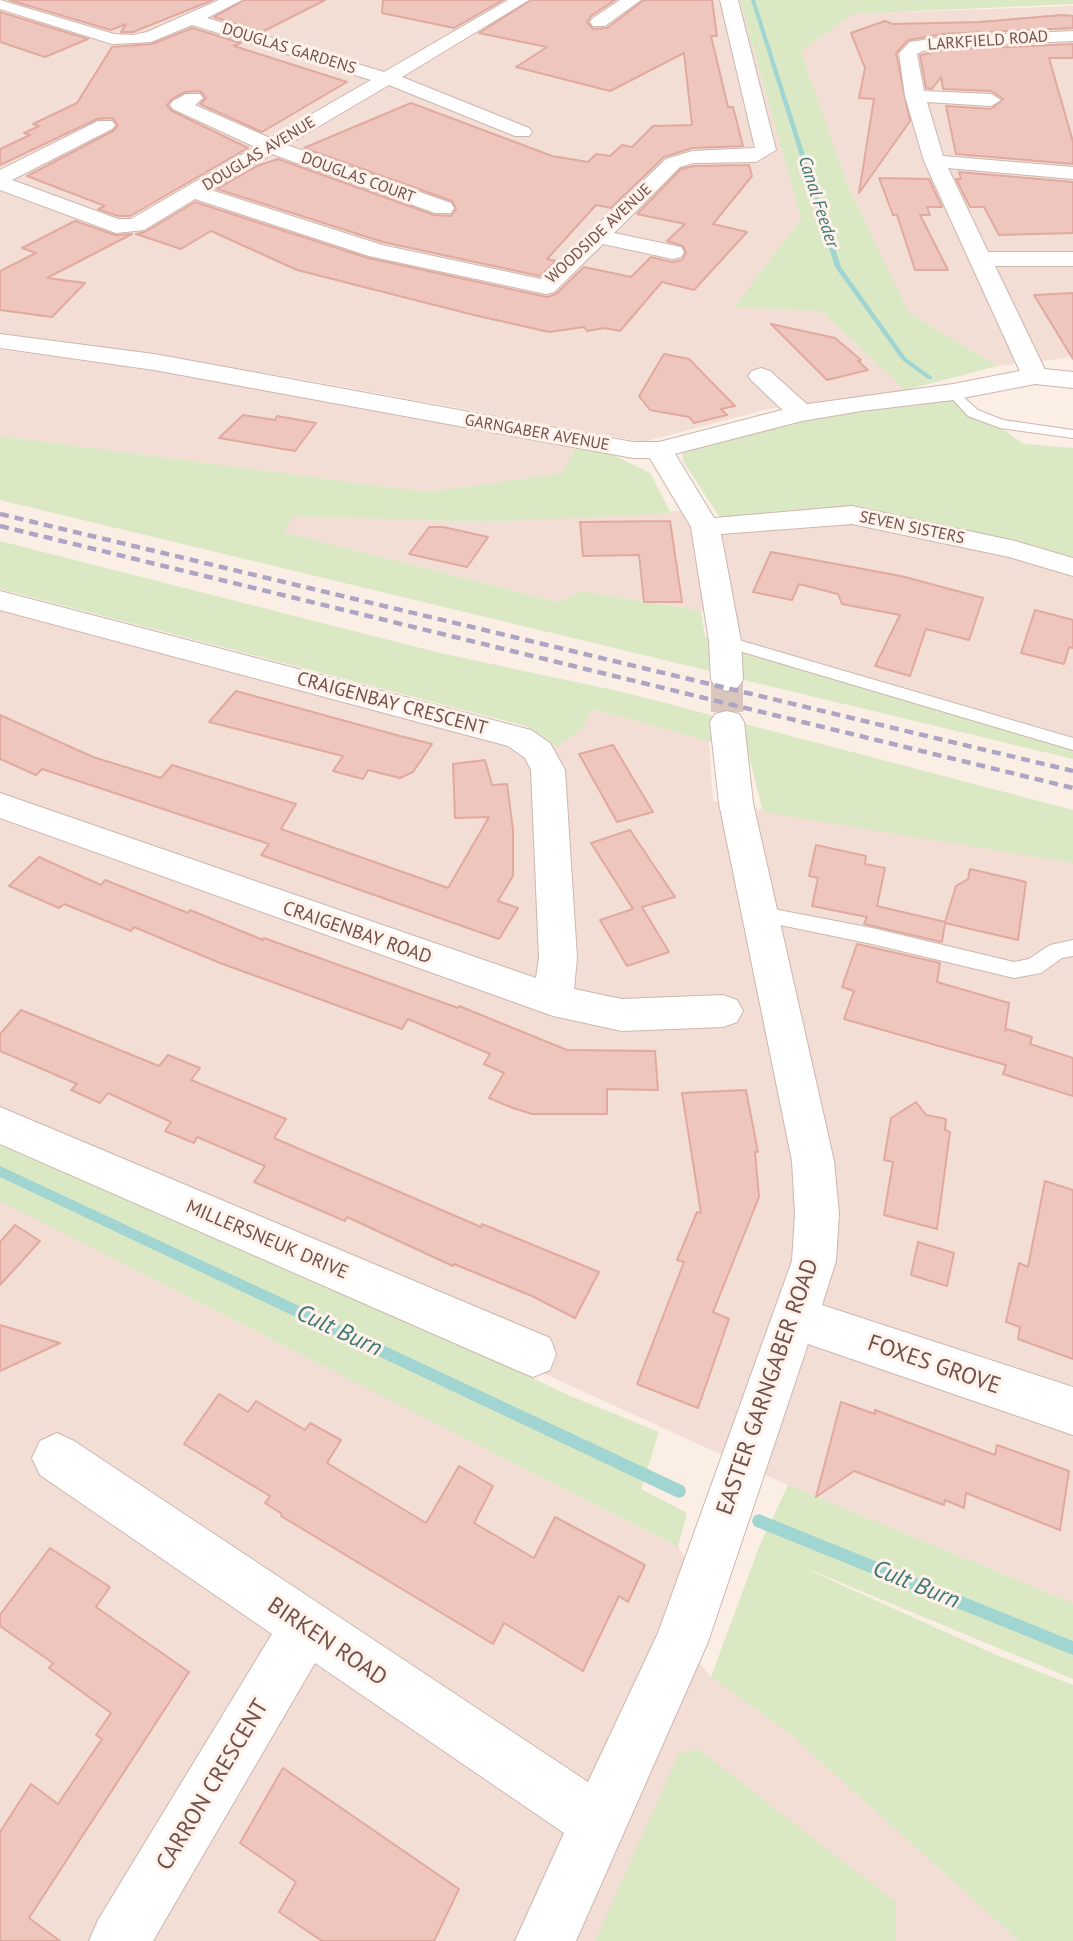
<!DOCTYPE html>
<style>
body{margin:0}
canvas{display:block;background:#fbeee5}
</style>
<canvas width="1073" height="1941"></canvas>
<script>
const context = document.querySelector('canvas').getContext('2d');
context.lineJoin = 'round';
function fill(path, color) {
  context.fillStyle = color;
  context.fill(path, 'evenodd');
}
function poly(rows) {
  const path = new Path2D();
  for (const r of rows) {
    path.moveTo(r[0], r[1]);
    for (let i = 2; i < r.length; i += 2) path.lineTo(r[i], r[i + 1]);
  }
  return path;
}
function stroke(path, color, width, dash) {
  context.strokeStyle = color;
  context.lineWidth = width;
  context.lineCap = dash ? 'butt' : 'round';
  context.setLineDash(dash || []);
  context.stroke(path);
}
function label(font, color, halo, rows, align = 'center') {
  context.font = font + ' "PT Sans",sans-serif';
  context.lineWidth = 6;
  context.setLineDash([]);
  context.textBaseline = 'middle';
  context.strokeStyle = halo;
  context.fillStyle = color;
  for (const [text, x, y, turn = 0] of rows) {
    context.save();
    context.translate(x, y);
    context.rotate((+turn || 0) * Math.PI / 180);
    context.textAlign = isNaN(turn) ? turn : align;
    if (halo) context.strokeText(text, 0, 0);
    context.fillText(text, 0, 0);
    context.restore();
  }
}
fill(poly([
 [0,0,740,0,801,219,734,307,821,311,905,390,768,409,643,442,290,377,0,335],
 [1073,6,1073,353,1066,358,998,366,909,313,847,184,801,51,852,14],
 [0,350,150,369,576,447,564,473,428,492,0,436],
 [697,510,706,527,852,515,1073,567,1073,744,725,641,720,614,582,591,559,602,282,532,294,516,485,522],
 [0,600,518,738,530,727,557,747,582,729,591,709,709,741,713,801,1073,863,1073,1603,788,1485,0,1125],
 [0,1201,678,1547,701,1584,681,1642,711,1677,790,1734,1019,1941,0,1941]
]), '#f2ded4');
fill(poly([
 [740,0,1073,0,1073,4,852,14,801,51,847,184,909,313,998,366,905,390,821,311,734,307,801,219],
 [956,398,1024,444,1073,448,1073,559,1019,542,848,509,721,519,683,461,683,454,692,446,804,416],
 [0,436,428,492,563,473,576,447,609,453,650,473,671,513,485,522,294,516,283,532,558,602,582,591,701,611,705,637,715,641,718,673,0,500],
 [0,541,440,653,627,693,1073,810,1073,863,763,812,748,752,592,709,582,729,557,747,529,727,0,589],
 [734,647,1073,747,1073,759,740,679],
 [0,1138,462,1344,568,1395,659,1432,641,1489,687,1513,678,1547,0,1201],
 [788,1485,1073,1603,1073,1679,791,1562,994,1654,1073,1685,1073,1941,1019,1941,790,1734,711,1677,759,1547],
 [698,1749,896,1902,896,1941,595,1941,679,1753]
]), '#dbe8c4');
fill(poly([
 [751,0,755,0,841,267,906,358,932,377,932,379,928,379,902,360,835,267,751,0],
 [0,1166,684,1486,686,1491,684,1496,679,1498,674,1496,0,1177,0,1166],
 [759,1514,1073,1641,1073,1655,754,1526,752,1521,754,1516,759,1514]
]), '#a1d5d2');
const building = poly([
 [9,0,213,0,133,32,121,32,126,24,111,30,9,0],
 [244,0,325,0,262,32,214,17,244,0],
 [383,0,503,0,454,28,382,13,383,0],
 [531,0,615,0,591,16,587,22,593,29,607,28,644,0,712,0,717,36,711,36,728,107,733,107,743,146,692,148,664,157,611,208,596,205,547,259,556,261,540,276,383,242,217,189,257,166,278,159,434,215,451,216,456,209,452,201,304,148,411,103,552,156,588,162,596,154,610,156,622,145,632,147,653,126,692,125,684,53,610,91,516,67,547,47,479,33,531,0],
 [0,12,88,39,45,57,0,42,0,12],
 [1062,15,1073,16,1073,28,944,34,908,40,896,53,910,121,859,193,874,99,859,98,865,68,851,33,885,21,892,24,980,22,1062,15],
 [192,28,241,43,234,46,347,82,262,132,200,104,206,98,200,91,185,92,172,99,167,105,172,111,248,148,130,216,118,216,98,209,105,206,27,176,113,131,118,125,112,118,97,119,0,165,0,149,30,135,24,133,39,126,33,124,77,103,112,47,152,44,192,28],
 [1073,44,1073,58,1049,58,1073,142,1073,164,956,154,946,106,991,109,1003,99,991,91,943,89,941,77,932,89,926,88,920,55,944,50,1073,44],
 [749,165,752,176,713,224,747,232,694,290,662,282,620,331,605,328,587,331,584,327,549,332,474,315,297,270,211,231,181,249,136,234,145,232,195,202,368,258,547,297,556,294,584,267,631,277,651,257,672,262,682,260,686,253,683,246,667,241,685,224,637,214,681,169,694,166,749,165],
 [959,172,1073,182,1073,233,999,235,984,207,970,207,956,179,961,179,959,172],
 [879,178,929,179,942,207,927,207,930,215,920,215,948,270,915,270,897,215,893,215,879,178],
 [75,221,115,235,132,234,47,278,85,283,52,317,0,310,0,271,36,253,22,248,75,221],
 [1073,293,1073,359,1034,295,1073,293],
 [771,324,835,338,861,360,858,361,868,370,827,380,771,324],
 [664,354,689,359,735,406,721,409,727,415,694,423,689,417,650,410,639,396,664,354],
 [243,415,275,420,277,416,316,423,295,451,219,438,243,415],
 [670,521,682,602,644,602,639,555,583,556,580,522,670,521],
 [429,527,443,527,488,537,467,567,409,554,429,527],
 [771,552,901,576,983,598,969,640,926,629,910,676,875,666,900,615,842,604,838,594,799,584,792,600,753,592,771,552],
 [1035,610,1073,620,1073,648,1069,647,1064,664,1021,653,1035,610],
 [236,691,400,736,432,744,413,772,400,778,368,770,363,779,333,771,343,756,209,722,236,691],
 [0,715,93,757,161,778,172,765,296,804,281,829,448,888,489,817,455,818,453,764,485,760,492,785,507,784,513,830,513,876,498,901,518,908,499,939,261,855,269,844,42,769,36,775,0,759,0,715],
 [613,745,653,812,617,822,579,754,613,745],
 [630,830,675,897,642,907,669,952,627,966,600,920,633,909,591,843,630,830],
 [816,845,866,856,865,864,885,868,877,906,945,922,956,886,968,879,970,869,1026,882,1018,940,945,923,942,942,864,924,867,917,812,906,818,878,809,876,816,845],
 [39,857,101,885,105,880,188,913,190,910,263,940,264,938,458,1008,459,1006,567,1050,655,1051,658,1090,607,1089,607,1114,532,1114,513,1108,489,1098,504,1073,484,1064,490,1054,408,1019,402,1029,220,963,134,927,131,931,64,904,59,908,9,886,39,857],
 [857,944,940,963,937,982,1009,1003,1005,1031,1007,1029,1032,1037,1030,1044,1073,1058,1073,1096,1003,1074,1006,1065,844,1019,854,991,842,987,857,944],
 [21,1010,159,1066,168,1055,200,1068,191,1080,286,1119,274,1138,481,1227,482,1224,599,1272,575,1318,532,1296,454,1264,453,1266,347,1217,345,1221,254,1182,265,1166,197,1137,194,1143,165,1131,171,1122,108,1093,100,1103,71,1090,77,1084,0,1051,0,1034,21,1010],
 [746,1090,758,1152,755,1152,759,1197,713,1312,729,1319,698,1408,637,1384,684,1262,677,1260,697,1212,701,1213,682,1093,746,1090],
 [916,1102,926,1115,946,1119,945,1130,950,1132,937,1229,884,1215,893,1162,884,1160,891,1118,916,1102],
 [1045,1181,1073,1190,1073,1359,1018,1339,1020,1327,1006,1322,1019,1263,1028,1267,1045,1181],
 [15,1225,40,1241,0,1285,0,1242,15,1225],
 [918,1242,954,1253,947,1286,911,1275,918,1242],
 [0,1325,60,1343,0,1371,0,1325],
 [219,1394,248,1412,256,1401,305,1430,310,1423,341,1440,327,1463,426,1523,459,1466,493,1486,474,1523,534,1558,555,1517,645,1565,628,1602,619,1596,583,1671,504,1623,493,1644,281,1516,282,1514,265,1503,270,1496,184,1444,219,1394],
 [841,1402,875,1414,875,1410,995,1455,997,1445,1069,1471,1060,1530,966,1493,964,1508,945,1500,944,1505,854,1471,816,1497,841,1402],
 [50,1548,110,1587,96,1607,189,1672,29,1918,60,1941,0,1941,0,1832,31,1784,58,1804,102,1739,96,1735,111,1713,49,1668,53,1663,0,1626,0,1615,50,1548],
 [283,1768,459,1889,434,1941,322,1941,279,1912,296,1882,240,1843,283,1768]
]);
fill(building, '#efc6be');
stroke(building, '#e1a99f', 2);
stroke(poly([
 [727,680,727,722]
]), '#d9c7be', 32, [32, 16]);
const service = poly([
 [953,388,978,410,1003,420,1073,430,1073,438,1000,428,968,416,946,392,953,388],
 [725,636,1073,738,1073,750,719,645,716,641,725,636],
 [758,906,872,928,1014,962,1029,959,1050,945,1073,940,1073,956,1062,958,1041,973,1014,978,872,944,751,919,748,914,751,909,758,906]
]);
const minor = poly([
 [0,0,114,34,133,35,147,32,219,0,242,0,207,18,384,72,508,0,529,0,402,77,529,128,532,132,529,136,515,136,389,85,287,145,451,203,454,208,451,213,435,213,272,154,211,190,382,245,541,279,666,159,692,151,755,148,720,0,738,0,776,150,756,162,694,163,680,167,614,233,681,247,684,252,681,257,673,259,603,244,554,292,546,294,369,256,195,199,144,230,116,233,0,190,0,170,98,121,112,121,115,125,112,129,12,180,118,219,131,219,255,147,173,109,170,105,173,101,186,94,200,94,203,98,195,105,270,138,371,80,192,25,151,42,112,44,0,9,0,0],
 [620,0,641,0,605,26,593,26,590,22,593,18,620,0],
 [1073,31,1073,41,944,47,922,51,917,54,924,91,991,94,1001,100,991,106,927,102,943,156,1073,167,1073,179,948,168,988,252,1073,252,1073,266,995,266,1048,376,1044,381,1035,384,1026,381,1022,376,924,161,905,96,899,53,910,42,944,37,1073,31],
 [761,368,770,371,810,407,814,413,810,419,792,419,752,381,748,376,752,371,761,368],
 [659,442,669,444,714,518,852,506,1015,541,1073,558,1073,576,1009,557,852,524,721,534,741,641,743,680,738,687,727,691,716,687,711,680,709,641,691,527,645,450,649,444,659,442],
 [0,591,531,730,550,743,565,770,577,958,574,989,622,999,723,995,737,1000,743,1011,737,1022,723,1027,622,1031,553,1016,0,818,0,793,536,978,539,958,531,770,525,758,508,746,0,610,0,591],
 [727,711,739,714,744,722,753,803,834,1161,839,1214,836,1261,822,1305,1073,1387,1073,1435,808,1344,708,1642,576,1941,515,1941,564,1833,315,1663,153,1941,89,1941,98,1920,272,1634,40,1475,32,1458,40,1441,57,1433,74,1441,588,1782,658,1633,792,1261,795,1214,792,1161,719,803,710,722,715,714,727,711],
 [0,1107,550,1338,556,1354,550,1370,533,1377,516,1370,0,1144,0,1107]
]);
const tertiary = poly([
 [0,334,154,354,633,442,659,442,801,405,953,384,1035,368,1073,372,1073,388,1035,384,953,400,861,411,802,421,659,458,633,458,154,370,0,348,0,334]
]);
stroke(service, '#ceb6af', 2);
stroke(minor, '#ceb6af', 2);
stroke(tertiary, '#ceb6af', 2);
fill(service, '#fff');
fill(minor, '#fff');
fill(tertiary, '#fff');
stroke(poly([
 [0,514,1073,771],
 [0,526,1073,788]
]), '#aea4c4', 4.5, [9, 6]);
label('16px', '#73514b', '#fef2eb', [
 ["LARKFIELD ROAD",988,41,-4],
 ["DOUGLAS GARDENS",289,49,17],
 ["DOUGLAS AVENUE",259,154,-31],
 ["DOUGLAS COURT",358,178,20],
 ["WOODSIDE AVENUE",599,234,-43],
 ["GARNGABER AVENUE",537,433,10],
 ["SEVEN SISTERS",912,528,12]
]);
label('italic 18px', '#407875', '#fef2eb', [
 ["Canal Feeder",818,202,72]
]);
label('19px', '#73514b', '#fef2eb', [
 ["CRAIGENBAY CRESCENT",392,704,15],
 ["CRAIGENBAY ROAD",357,933,19],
 ["MILLERSNEUK DRIVE",267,1240,23]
]);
label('23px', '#73514b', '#fef2eb', [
 ["FOXES GROVE",934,1365,19],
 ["EASTER GARNGABER ROAD",768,1387,-71],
 ["BIRKEN ROAD",327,1642,34],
 ["CARRON CRESCENT",213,1785,-59]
]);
label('italic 24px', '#407875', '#fef2eb', [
 ["Cult Burn",339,1331,25],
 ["Cult Burn",916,1585,22]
]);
</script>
